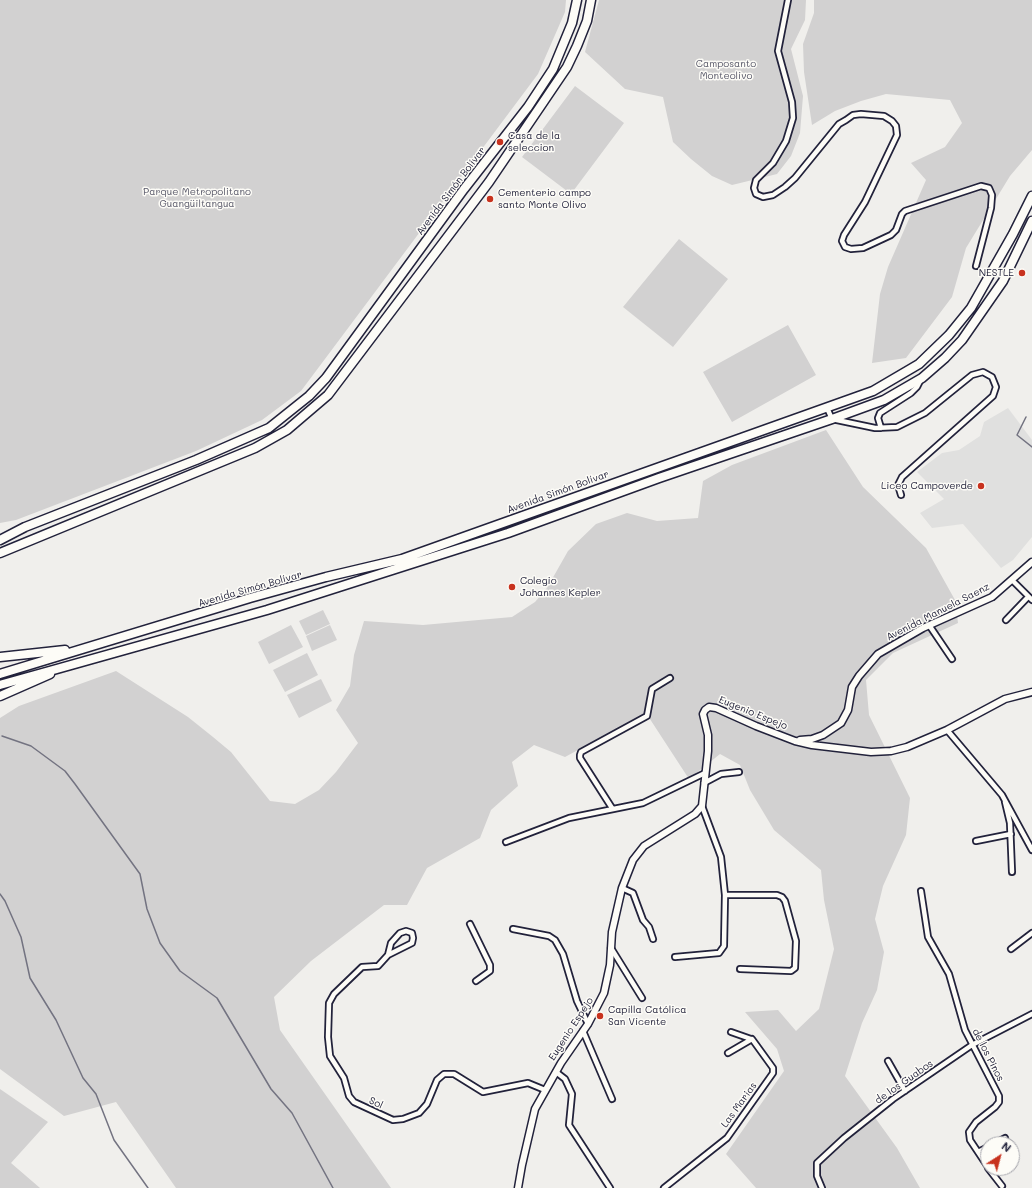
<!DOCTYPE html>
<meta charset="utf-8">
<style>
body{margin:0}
#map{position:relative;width:1032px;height:1188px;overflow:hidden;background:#f0efec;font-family:Mali,sans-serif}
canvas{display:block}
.north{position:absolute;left:980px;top:1136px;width:40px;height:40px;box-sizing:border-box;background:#fdfcf7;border:1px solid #a5a5ac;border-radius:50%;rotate:36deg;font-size:11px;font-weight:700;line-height:16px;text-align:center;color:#22223b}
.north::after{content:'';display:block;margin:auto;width:14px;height:18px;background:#c8321e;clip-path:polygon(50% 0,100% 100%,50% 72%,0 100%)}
</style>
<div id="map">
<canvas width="1032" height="1188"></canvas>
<div class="north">N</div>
</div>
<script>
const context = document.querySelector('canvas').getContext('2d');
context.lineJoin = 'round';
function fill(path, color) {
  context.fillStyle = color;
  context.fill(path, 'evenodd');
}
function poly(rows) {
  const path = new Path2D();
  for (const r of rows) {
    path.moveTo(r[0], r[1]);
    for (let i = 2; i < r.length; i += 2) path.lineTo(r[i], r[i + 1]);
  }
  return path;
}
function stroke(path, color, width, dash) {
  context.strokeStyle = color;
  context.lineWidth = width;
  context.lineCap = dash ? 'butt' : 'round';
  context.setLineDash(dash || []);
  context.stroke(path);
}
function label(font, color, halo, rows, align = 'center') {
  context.font = font + ' Mali,sans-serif';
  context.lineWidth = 3;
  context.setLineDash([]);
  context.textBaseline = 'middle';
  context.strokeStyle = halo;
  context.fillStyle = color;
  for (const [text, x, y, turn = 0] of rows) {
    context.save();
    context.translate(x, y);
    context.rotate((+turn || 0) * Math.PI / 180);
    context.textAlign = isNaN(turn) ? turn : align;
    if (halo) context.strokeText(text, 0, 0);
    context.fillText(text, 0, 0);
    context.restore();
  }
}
fill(poly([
 [1008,408,1032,440,1032,537,1013,560,1001,568,963,524,932,528,920,513,944,499,917,472,942,453,959,450,980,436,984,422]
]), '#e0e0df');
fill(poly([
 [0,0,566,0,565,12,538,74,301,391,262,420,196,451,16,520,0,523],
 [599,0,806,0,805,20,791,49,803,96,800,133,791,156,777,174,732,185,712,176,691,159,673,142,663,97,625,89,585,52],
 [814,0,1032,0,1032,150,1010,176,966,248,952,297,906,358,872,363,880,294,888,267,926,180,911,163,945,147,962,123,950,100,886,94,861,101,835,111,812,125,804,72,803,44,814,13],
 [575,86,624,123,571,194,522,157],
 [679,239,728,279,673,347,623,307],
 [788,325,816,375,732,422,703,372],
 [826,430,863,487,926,548,955,600,958,623,893,653,866,680,869,715,910,798,906,835,883,886,875,919,884,952,877,990,862,1023,845,1076,897,1148,920,1188,756,1188,726,1154,784,1071,777,1049,745,1012,778,1010,796,1031,819,1009,834,949,824,900,821,870,774,830,750,790,740,765,720,754,689,779,646,713,565,757,534,745,512,762,518,786,491,810,480,838,427,868,407,905,384,905,311,961,274,997,280,1030,391,1188,176,1188,116,1102,64,1116,0,1069,0,718,19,706,116,671,188,717,213,737,231,752,270,801,295,804,319,790,336,772,358,743,336,710,350,686,354,655,364,621,423,625,512,617,535,602,547,588,568,551,596,524,627,513,657,521,698,518,703,481,732,465],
 [323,610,330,624,306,635,299,621],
 [291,625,303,647,269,664,258,642],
 [330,625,337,640,312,651,306,636],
 [307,653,318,675,285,692,273,670],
 [321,679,332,701,299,718,287,695],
 [0,1089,48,1122,11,1163,40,1188,0,1188]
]), '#d2d1d1');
stroke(poly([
 [1026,417,1017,435,1032,447],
 [2,736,31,746,65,771,75,784,140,874,147,909,160,943,180,971,217,998,271,1089,292,1113,333,1188],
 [0,894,5,901,21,937,30,978,56,1020,83,1078,96,1094,114,1140,148,1188]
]), '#737381', 1.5);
const street = poly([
 [788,0,778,51,792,102,793,118,786,141,773,163,756,180,754,188,756,194,763,197,773,195,785,187,795,178,839,124,846,120,853,115,861,114,884,116,892,121,896,126,897,135,865,202,844,235,842,241,845,247,851,249,863,248,891,235,896,230,902,214,905,211,981,186,989,188,992,195,991,208,976,266],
 [827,408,832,419,875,428,897,427,925,413,972,375,983,372,992,377,996,387,993,396,902,477,898,485,901,495],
 [881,428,878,418,880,413,911,393,917,387,921,379],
 [1012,580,1032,600],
 [1006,620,1028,597],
 [929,625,952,659],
 [947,730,1002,795,1032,850],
 [704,783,721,774,739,772],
 [1005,802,1010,823,1012,872],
 [612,808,580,758,580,755,581,752,647,716,652,689,670,678],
 [976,841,1011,834],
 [506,842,569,818,643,803,705,773],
 [622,888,633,893,643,920,649,927,653,939],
 [921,891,928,937,949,974,965,1030,999,1096,999,1102,995,1107,976,1122,969,1132,970,1140,988,1167],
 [725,895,777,895,782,897,785,901,796,941,795,968,791,971,740,969],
 [470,924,490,965,490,971,476,981],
 [513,929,549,936,555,940,563,954,577,1001,588,1024],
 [611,948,642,998],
 [1011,949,1032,933],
 [388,955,412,943,413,938,412,933,406,931,400,933,391,943,388,955,378,966,362,967,334,994,329,1003,328,1037,330,1056,344,1078,349,1096,354,1102,393,1120,403,1119,419,1113,427,1104,437,1080,444,1074,454,1074,483,1092,528,1083,545,1090],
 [675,957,719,953,724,946,725,895,721,857,702,806],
 [583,1031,612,1099],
 [731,1032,751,1039],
 [888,1061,905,1091],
 [556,1072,565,1079,572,1094,569,1125,610,1188],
 [994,1144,1005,1138],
 [978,1152,988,1147],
 [988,1168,1002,1186],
 [664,1188,727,1138,773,1073,773,1068,752,1039,728,1053],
 [822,1188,817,1176,817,1163,844,1138,893,1099,972,1045,1032,1014]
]);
const secondary = poly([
 [800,740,812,739,823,735,841,723,848,710,852,687,859,676,878,654,923,628,992,597,1032,562],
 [518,1188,522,1165,535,1109,561,1063,588,1024,604,993,610,965,612,932,622,888,633,860,644,846,695,814,702,806,708,751,708,735,703,714,705,710,709,707,716,708,756,726,795,741,812,745,871,752,891,751,907,747,947,730,1005,699,1032,692]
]);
const highway = poly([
 [0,540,25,527,196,460,269,428,309,396,326,378,464,189,528,107,553,69,572,23,577,0],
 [0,553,255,448,287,430,328,395,489,182,544,101,567,67,577,46,587,21,591,0],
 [0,657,65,650],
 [0,674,250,598,326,577,402,559,873,391,919,364,949,335,971,308,1013,234,1032,196],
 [0,685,267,610,508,533,659,478,832,419,884,400,922,378,945,358,962,340,1003,281,1032,221],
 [0,696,50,674]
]);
stroke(street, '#22223b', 8);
stroke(secondary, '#22223b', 9);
stroke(highway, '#22223b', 11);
stroke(street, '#fdfcf7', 4.5);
stroke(secondary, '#fdfcf7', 6);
stroke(highway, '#fdfcf7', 8);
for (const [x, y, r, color] of [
 [500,142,4,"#c8321e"],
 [490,199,4,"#c8321e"],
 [1022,273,4,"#c8321e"],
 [981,486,4,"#c8321e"],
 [512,587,4,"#c8321e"],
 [600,1016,4,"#c8321e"]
]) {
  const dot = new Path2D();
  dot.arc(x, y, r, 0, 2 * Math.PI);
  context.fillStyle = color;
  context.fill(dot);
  stroke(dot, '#fdfcf7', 1.5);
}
label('10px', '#575768', '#fdfcf7', [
 ["Camposanto",726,64],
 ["Monteolivo",726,76],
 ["Parque Metropolitano",197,192],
 ["Guangüiltangua",197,204]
]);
label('10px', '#22223b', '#fdfcf7', [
 ["Casa de la",508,136],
 ["seleccion",508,148],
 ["Cementerio campo",498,193],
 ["santo Monte Olivo",498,205],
 ["NESTLE",1014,273,"right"],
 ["Liceo Campoverde",973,486,"right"],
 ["Colegio",520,581],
 ["Johannes Kepler",520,593],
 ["Capilla Católica",608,1010],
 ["San Vicente",608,1022]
], 'left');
label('10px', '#22223b', '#fdfcf7', [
 ["Avenida Simón Bolívar",451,191,-53],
 ["Avenida Simón Bolívar",558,492,-20],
 ["Avenida Simón Bolívar",250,589,-16],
 ["Avenida Manuela Saenz",938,612,-27],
 ["Eugenio Espejo",753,713,22],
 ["Eugenio Espejo",571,1029,-57],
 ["de los Pinos",988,1055,63],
 ["de los Guabos",904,1082,-35],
 ["Sol",376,1103,25],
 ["Las Marias",739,1105,-54]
]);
</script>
